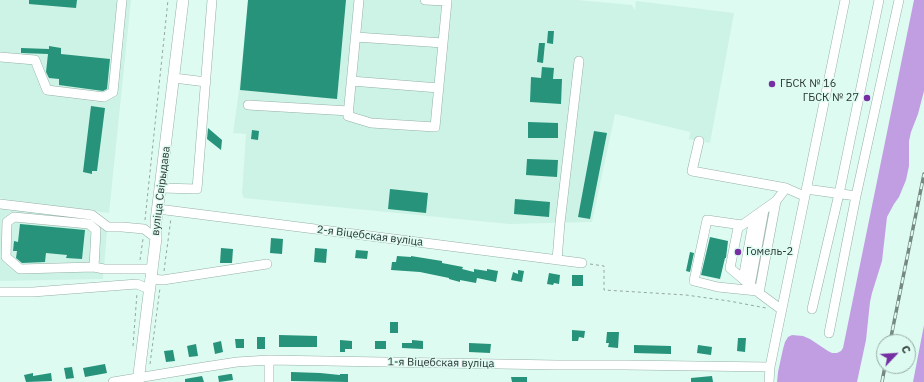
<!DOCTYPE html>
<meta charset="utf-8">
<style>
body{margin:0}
#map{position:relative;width:924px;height:382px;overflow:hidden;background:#defbf2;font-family:"IBM Plex Sans",sans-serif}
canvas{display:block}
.north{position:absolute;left:876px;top:334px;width:40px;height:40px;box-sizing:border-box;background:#defbf2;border:1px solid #96aca5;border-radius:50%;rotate:65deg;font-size:11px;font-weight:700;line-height:16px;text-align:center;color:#2a3532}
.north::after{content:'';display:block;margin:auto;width:14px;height:18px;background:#752fa2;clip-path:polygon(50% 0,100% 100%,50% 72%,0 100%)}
</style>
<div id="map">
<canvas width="924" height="382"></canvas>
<div class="north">С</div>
</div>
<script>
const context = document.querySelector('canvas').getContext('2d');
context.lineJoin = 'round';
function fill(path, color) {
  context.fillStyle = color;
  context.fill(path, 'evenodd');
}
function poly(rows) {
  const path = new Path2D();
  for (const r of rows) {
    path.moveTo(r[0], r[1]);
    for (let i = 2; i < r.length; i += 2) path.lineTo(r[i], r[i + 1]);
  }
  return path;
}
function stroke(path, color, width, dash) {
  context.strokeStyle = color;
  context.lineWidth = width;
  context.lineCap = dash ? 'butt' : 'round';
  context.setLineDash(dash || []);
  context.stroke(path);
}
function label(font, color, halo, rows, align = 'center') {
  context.font = font + ' "IBM Plex Sans",sans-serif';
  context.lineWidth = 3;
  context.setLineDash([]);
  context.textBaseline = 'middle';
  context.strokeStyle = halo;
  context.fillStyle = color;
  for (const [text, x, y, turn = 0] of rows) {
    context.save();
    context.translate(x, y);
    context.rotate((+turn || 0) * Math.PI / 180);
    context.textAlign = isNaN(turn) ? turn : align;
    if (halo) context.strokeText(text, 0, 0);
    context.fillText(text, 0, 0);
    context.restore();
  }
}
fill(poly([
 [0,0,131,0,109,213,9,200,0,198],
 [248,0,578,0,632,5,635,10,636,1,734,13,710,143,689,139,690,132,615,114,592,222,509,224,244,198,242,193,246,134,233,133,239,90],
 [0,208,87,218,107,232,103,279,0,281]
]), '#cdf3e6');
fill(poly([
 [914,0,924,0,924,91,918,114,911,132,909,141,909,166,906,180,899,197,894,204,887,217,882,261,872,293,870,302,866,340,857,382,777,382,778,372,783,349,785,342,788,337,792,335,803,336,810,339,828,351,832,353,837,353,841,351,843,348],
 [924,325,924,382,913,382]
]), '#c19de1');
fill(poly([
 [29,0,77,0,76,8,29,4],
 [248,0,346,0,337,99,240,90],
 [548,31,554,31,553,44,547,43],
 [539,43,545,43,543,63,537,62],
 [49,46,61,48,61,54,110,59,107,89,103,91,59,85,59,79,49,78,46,72,48,54,21,53,21,48,49,49],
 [542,67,554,68,553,79,562,79,561,104,530,102,531,77,541,78],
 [91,106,105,108,97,171,92,171,92,174,83,172],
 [528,122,558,123,558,138,528,138],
 [208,128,222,140,221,150,207,139],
 [252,130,259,131,258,140,251,139],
 [594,131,607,133,590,219,578,217],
 [527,159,558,160,557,177,526,175],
 [390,189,428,193,426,213,388,209],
 [515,199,550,202,549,217,514,214],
 [20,224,85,230,82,259,66,258,67,255,46,253,45,262,22,263,16,258,17,251,13,251,14,241,18,242],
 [710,237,728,241,726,258,725,258,720,279,701,275],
 [271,238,283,239,282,254,270,253],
 [221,248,233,249,232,263,220,263],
 [315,248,327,249,326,263,314,262],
 [356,250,368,251,367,259,355,258],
 [690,252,694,253,690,272,686,271],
 [397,256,411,257,411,256,442,261,442,263,463,267,462,269,474,272,474,269,487,271,487,269,498,271,496,282,477,278,476,283,460,280,460,282,449,279,449,278,420,272,391,270,392,262,396,262],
 [518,270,524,271,522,282,511,280,513,272,518,274],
 [549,273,560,275,559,284,554,283,553,285,547,284],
 [572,275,583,275,583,286,572,286],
 [390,322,398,322,398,333,390,333],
 [572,330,585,331,584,338,579,337,578,341,572,341],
 [607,332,619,332,618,348,608,347,609,343,606,343],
 [279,335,317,336,317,347,279,347],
 [257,337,265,337,265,349,257,349],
 [738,338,746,338,745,352,737,351],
 [235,339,244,339,244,348,236,348],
 [340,340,352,341,352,349,345,349,345,352,340,352],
 [412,340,423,341,423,349,402,348,402,343,412,343],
 [221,341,223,352,215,354,213,343],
 [375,341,386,341,386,349,375,349],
 [469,343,491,344,490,353,469,352],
 [196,344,198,356,189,357,187,346],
 [634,345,671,346,671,354,634,353],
 [698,345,712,347,711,355,697,353],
 [173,350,175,361,166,362,164,351],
 [105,364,107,373,85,377,83,368],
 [72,367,74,378,66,379,64,368],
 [291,372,320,373,340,375,340,374,348,374,348,382,291,381],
 [33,373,33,376,51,373,52,381,26,382,24,375],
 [230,374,232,374,233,380,219,382,218,376],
 [202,376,204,382,185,382,185,379],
 [712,376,713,382,691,382,691,378],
 [511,377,527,377,527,382,512,382]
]), '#26937a');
const minor = poly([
 [359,0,348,116,371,123,435,127,447,1,425,0],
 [356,37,443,43],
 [0,57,35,60,47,90,104,97,113,92,122,0],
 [174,78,206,82],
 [351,81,439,88],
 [248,105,349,111],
 [699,141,692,171,786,188,804,196],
 [161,188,197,189,212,0],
 [806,189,856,196],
 [0,204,92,215,108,227,122,227,144,229,156,238],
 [158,209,582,263],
 [742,225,707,220,694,281,718,287,757,291],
 [557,260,560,223,579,61],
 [94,267,20,269,6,257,7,222,14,217,89,224,96,230,94,267,104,269,151,269],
 [150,279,163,280,267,264],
 [743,279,754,217],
 [750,286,764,210],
 [757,291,730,268,738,228,776,201],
 [0,292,33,292,137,284,149,289],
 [812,309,839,194,879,0],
 [782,310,759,293,776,201,786,188],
 [829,333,856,196,899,0],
 [113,382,198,368,237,362,269,360,557,365,625,365,770,367],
 [269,382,269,360],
 [769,382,770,367,845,0]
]);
const major = poly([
 [138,382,156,238,156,221,183,0]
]);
stroke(minor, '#95b0a7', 10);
stroke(major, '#95b0a7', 12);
stroke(poly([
 [145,220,168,0],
 [140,260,143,239],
 [590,264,604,266,604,290,686,295,729,301,766,308],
 [164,271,171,218],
 [133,346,137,293],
 [150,364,160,288]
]), '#91a7a0', 1, [3, 3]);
stroke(minor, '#fff', 9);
stroke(major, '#fff', 11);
const rail = poly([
 [890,342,924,174],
 [882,382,885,366]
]);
stroke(rail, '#758882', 3.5);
stroke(rail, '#defbf2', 2, [6]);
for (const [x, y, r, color] of [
 [772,84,4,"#752fa2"],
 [867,98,4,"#752fa2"],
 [738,252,4,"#752fa2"]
]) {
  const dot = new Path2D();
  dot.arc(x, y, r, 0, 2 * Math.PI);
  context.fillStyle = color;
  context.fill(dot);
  stroke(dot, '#defbf2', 1.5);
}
label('11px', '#2a3532', '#defbf2', [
 ["ГБСК № 16",780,84],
 ["ГБСК № 27",859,98,"right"],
 ["Гомель-2",746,252]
], 'left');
label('11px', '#2a3532', '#defbf2', [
 ["вуліца Свірыдава",161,191,-83],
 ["2-я Віцебская вуліца",370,236,7],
 ["1-я Віцебская вуліца",441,363,1]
]);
</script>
